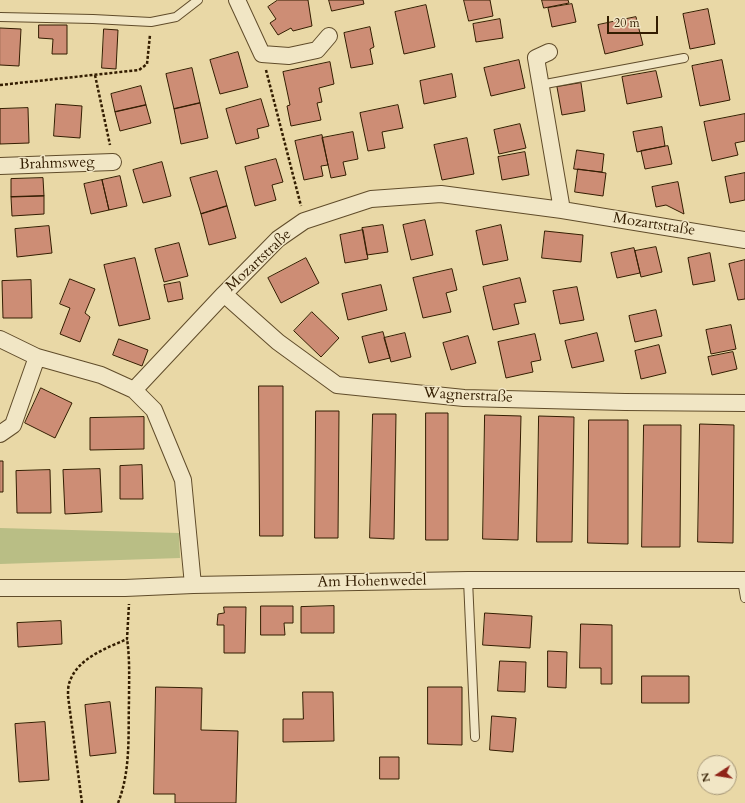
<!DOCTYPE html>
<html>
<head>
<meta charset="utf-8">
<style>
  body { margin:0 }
  #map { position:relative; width:745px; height:803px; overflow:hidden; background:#e9d8a6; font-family:Cardo,serif }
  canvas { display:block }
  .north { position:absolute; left:697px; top:755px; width:40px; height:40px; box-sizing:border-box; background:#f1e6c5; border:1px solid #a59677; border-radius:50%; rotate:258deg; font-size:11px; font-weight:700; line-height:16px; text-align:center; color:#331d01 }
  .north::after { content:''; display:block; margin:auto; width:14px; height:18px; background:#8f2418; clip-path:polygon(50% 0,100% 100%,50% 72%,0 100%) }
  .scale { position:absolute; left:607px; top:16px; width:51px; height:18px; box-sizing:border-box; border:2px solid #331d01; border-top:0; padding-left:5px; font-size:12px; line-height:14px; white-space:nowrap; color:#331d01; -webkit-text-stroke:3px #f1e6c5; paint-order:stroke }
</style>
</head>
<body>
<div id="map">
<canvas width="745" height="803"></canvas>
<div class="north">N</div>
<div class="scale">20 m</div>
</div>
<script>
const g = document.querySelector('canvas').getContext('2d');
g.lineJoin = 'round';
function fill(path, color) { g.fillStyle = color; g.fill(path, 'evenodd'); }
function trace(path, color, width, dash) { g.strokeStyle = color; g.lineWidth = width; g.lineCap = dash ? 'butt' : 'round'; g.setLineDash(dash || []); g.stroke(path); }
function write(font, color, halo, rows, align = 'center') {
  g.font = font + ' Cardo,serif'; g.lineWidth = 3; g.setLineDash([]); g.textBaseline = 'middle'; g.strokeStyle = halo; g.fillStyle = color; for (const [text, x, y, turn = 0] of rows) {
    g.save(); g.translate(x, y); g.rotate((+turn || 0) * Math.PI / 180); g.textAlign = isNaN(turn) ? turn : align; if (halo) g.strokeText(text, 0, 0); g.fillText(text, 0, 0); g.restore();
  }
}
fill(new Path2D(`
  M0 528 179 533 180 558 0 564Z`), '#b9be85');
const building = new Path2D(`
  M278 0H308L312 26 293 31 291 28 278 35 270 23 276 19 268 7Z
  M329 0H363L364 4 332 11Z
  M464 0H490L493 16 469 21Z
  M542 0H568L569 3 544 8Z
  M572 4 576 22 552 27 548 8Z
  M426 5 435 47 404 54 395 12Z
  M708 9 715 44 690 49 683 14Z
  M636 17 643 45 605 54 598 25Z
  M500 19 503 38 476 42 473 24Z
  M39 25H67V54H52L53 39 39 38Z
  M370 27 374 47 370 49 373 64 351 68 344 33Z
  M0 28 21 29 19 66 0 65Z
  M104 29 118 30 116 69 102 68Z
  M238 52 248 87 220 94 210 60Z
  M519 60 525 88 491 96 484 68Z
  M722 60 730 100 700 106 692 66Z
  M330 62 334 84 319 88 322 102 317 103 321 120 291 126 287 106 290 105 283 72Z
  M192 68 200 103 174 109 166 74Z
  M656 71 662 97 627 104 622 77Z
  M452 74 456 97 424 104 420 81Z
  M581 83 585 111 562 115 557 87Z
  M141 86 146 105 115 112 111 94Z
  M261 99 269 126 257 129 259 138 236 144 226 109Z
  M200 103 208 138 181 144 174 109Z
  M56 104 82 106 80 138 54 136Z
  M146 105 151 123 120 131 115 112Z
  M398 105 403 128 382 132 385 148 368 151 360 113Z
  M28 108 29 143 0 144V109Z
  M745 114V141L735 143 738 155 712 161 704 122Z
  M520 124 526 148 499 154 494 130Z
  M662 127 665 146 637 152 633 132Z
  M353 132 358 159 343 162 346 175 331 178 322 138Z
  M322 135 328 165 321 166 323 176 304 180 295 141Z
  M467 138 474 174 442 180 434 145Z
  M668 146 672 164 645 169 641 151Z
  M577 150 604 154 602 172 574 169Z
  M525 152 529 175 502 180 498 157Z
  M276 159 283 182 272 185 276 200 255 206 245 167Z
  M162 162 171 196 143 203 133 170Z
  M578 169 606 173 603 196 575 192Z
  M217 171 227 206 201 214 190 178Z
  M745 173V200L730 203 725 177Z
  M120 176 127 206 109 210 102 180Z
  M43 178 44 196 11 197V179Z
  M102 180 109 210 91 214 84 184Z
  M678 182 684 214 666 205 656 207 652 187Z
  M44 196V214L12 216 11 197Z
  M227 206 236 238 209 245 201 214Z
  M425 220 433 255 411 260 403 225Z
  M383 225 388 252 367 255 362 228Z
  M501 225 508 260 483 265 476 231Z
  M49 226 52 253 17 257 15 229Z
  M363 230 368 259 345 263 340 235Z
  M545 231 583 235 581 262 542 258Z
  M179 243 188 276 164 282 155 249Z
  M656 247 662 272 641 277 635 251Z
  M634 248 640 273 617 278 611 253Z
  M710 253 715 281 693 285 688 258Z
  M135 258 150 319 119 326 104 265Z
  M306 258 319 283 281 303 268 278Z
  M745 260V299L738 300 729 264Z
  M452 269 457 290 446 293 451 312 423 318 413 278Z
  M520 278 526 302 514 304 519 324 493 330 483 287Z
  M70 279 95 289 85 313 90 317 80 342 60 334 70 308 60 304Z
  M31 280 32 318H3L2 281Z
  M180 282 183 299 168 302 164 285Z
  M381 285 387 310 348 320 342 294Z
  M577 287 584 320 560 324 553 291Z
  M656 310 662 336 635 342 629 316Z
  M312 312 339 338 321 357 294 331Z
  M731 325 736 349 711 354 706 330Z
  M383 332 390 358 369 363 362 337Z
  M405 333 411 357 391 362 384 338Z
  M597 333 604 361 572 368 565 341Z
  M535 334 541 360 531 362 533 372 506 378 498 342Z
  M468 336 476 363 451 370 443 343Z
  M119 339 148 350 142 366 113 355Z
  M659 345 666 373 641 379 635 351Z
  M733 352 737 369 712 375 708 357Z
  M259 386H283V536H260Z
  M41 388 72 403 55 438 25 423Z
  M316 411H339L338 538H315Z
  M426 413H448V540H426Z
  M373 414H396L394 539 370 538Z
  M485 415 521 416 518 540 483 539Z
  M539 416 574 417 572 542H537Z
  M144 417V449L90 450V418Z
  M589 420H628V544L588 543Z
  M700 424 734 425 733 543 698 542Z
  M644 425H681L680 547H642Z
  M0 461H3V492H0Z
  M142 465 143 499H120V466Z
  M100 469 102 512 65 514 63 470Z
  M50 470 51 513H17L16 471Z
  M261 606H293V623H284L285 635H261Z
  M334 606V633H301V607Z
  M224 607H246L245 653H224V625H217L218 614 224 613Z
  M485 613 532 616 530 648 483 645Z
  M61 621 62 644 18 647 17 623Z
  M581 624 612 625V684H601V668H580Z
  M548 651 567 652 566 688 548 687Z
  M500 661 526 662 525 692 498 691Z
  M642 676H689V703H642Z
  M156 687 202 688 201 730 238 731 236 803H175V794H154Z
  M428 687H462V745L428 744Z
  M303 692H333L334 741 283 742V719H303Z
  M110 702 116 753 90 756 85 705Z
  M492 716 516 718 513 752 490 750Z
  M45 722 49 780 19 782 15 724Z
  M380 757H399V779H380Z`);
fill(building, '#cd8d75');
trace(building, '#331d01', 1);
const lane = new Path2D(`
  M0 17 93 19 151 22 176 17 198 0
  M540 85 684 58
  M468 580 475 737
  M742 580 745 598`);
const street = new Path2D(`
  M237 0 262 54 289 56 317 50 329 36
  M549 52 536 58 562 210
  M0 166 113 162
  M224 294 278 342 337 385 464 398 625 402 745 403
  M0 339 37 357 101 375 134 390 154 410 183 480 193 585
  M134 390 224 294 278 239 304 221 371 199 441 194 562 210 745 240
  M0 434 13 425 37 357
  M0 588H125L193 585 468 580H745`);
trace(lane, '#604c2a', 10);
trace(street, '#604c2a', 18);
trace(new Path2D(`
  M266 70 301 206
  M95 75 110 145
  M0 85 139 70 147 64 150 35
  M82 803 68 696C68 691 68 685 70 681 78 658 107 648 127 639L129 604
  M118 803C131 770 128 735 129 700 129 679 130 659 127 639`), '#331d01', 2.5, [3, 2]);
trace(lane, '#f1e6c5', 8);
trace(street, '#f1e6c5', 16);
write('15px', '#331d01', '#f1e6c5', [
  ["Brahmsweg",57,164,-2],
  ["Mozartstraße",654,225,9],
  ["Mozartstraße",259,261,-43],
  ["Wagnerstraße",468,396,3],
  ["Am Hohenwedel",372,582,-1]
]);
</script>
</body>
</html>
